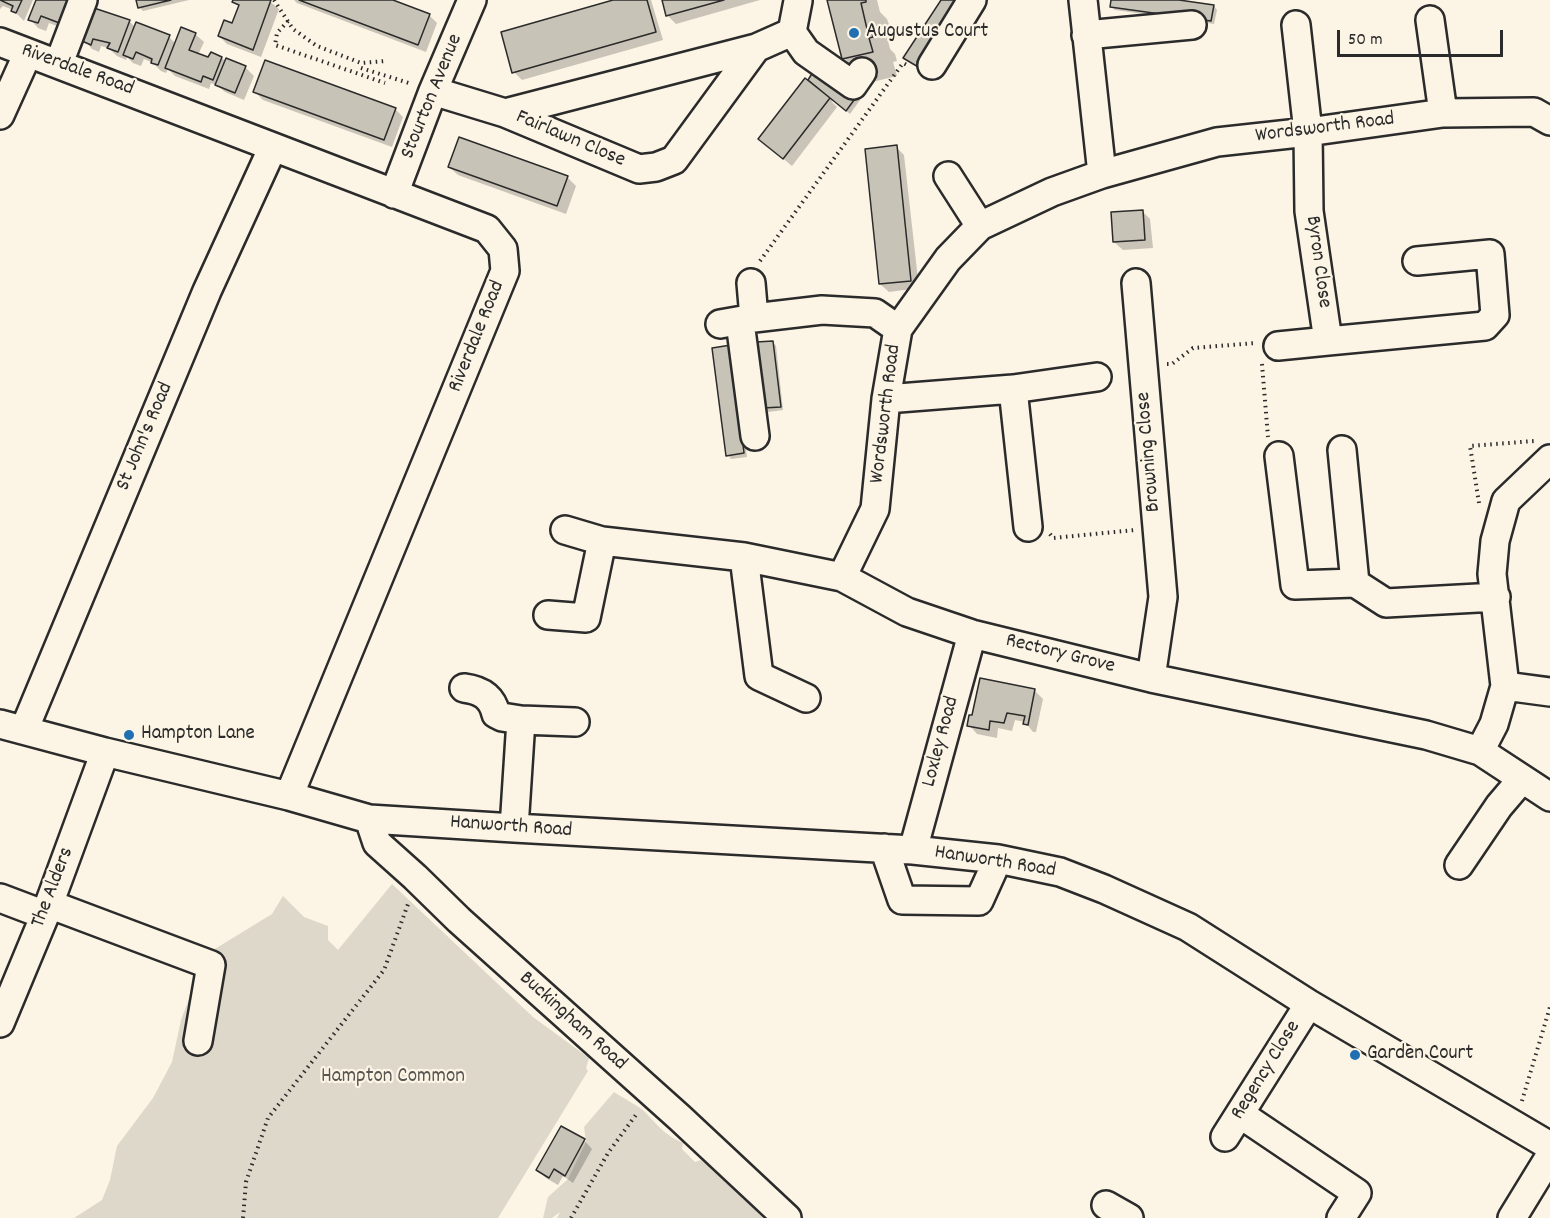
<!DOCTYPE html>
<html>
<head>
<meta charset="utf-8">
<style>
  body { margin:0 }
  #map { position:relative; width:1550px; height:1218px; overflow:hidden; background:#fcf5e5; font-family:Dekko,sans-serif }
  canvas { display:block }
  .scale { position:absolute; left:1337px; top:30px; width:166px; height:27px; box-sizing:border-box; border:3px solid #2b2b2b; border-top:0; padding-left:8px; font-size:18px; line-height:21px; white-space:nowrap; color:#2b2b2b; -webkit-text-stroke:4px #fcf5e5; paint-order:stroke }
</style>
</head>
<body>
<div id="map">
<canvas width="1550" height="1218"></canvas>
<div class="scale">50 m</div>
</div>
<script>
const g = document.querySelector('canvas').getContext('2d');
g.lineJoin = 'round';
function fill(path, color) { g.fillStyle = color; g.fill(path, 'evenodd'); }
function trace(path, color, width, dash) { g.strokeStyle = color; g.lineWidth = width; g.lineCap = dash ? 'butt' : 'round'; g.setLineDash(dash || []); g.stroke(path); }
function write(font, color, halo, rows, align = 'center') {
  g.font = font + ' Dekko,sans-serif'; g.lineWidth = 4.5; g.setLineDash([]); g.textBaseline = 'middle'; g.strokeStyle = halo; g.fillStyle = color; for (const [text, x, y, turn = 0] of rows) {
    g.save(); g.translate(x, y); g.rotate((+turn || 0) * Math.PI / 180); g.textAlign = isNaN(turn) ? turn : align; if (halo) g.strokeText(text, 0, 0); g.fillText(text, 0, 0); g.restore();
  }
}
fill(new Path2D(`
  M392 884 533 1017 589 1058 586 1068 588 1071 498 1218H74L102 1200 110 1180 117 1146 153 1098 172 1062 181 1020 205 955 272 914 283 896 304 917 328 926V940L338 950Z
  M614 1092C624 1099 638 1105 646 1113 660 1128 664 1134 683 1143L682 1149 695 1162 701 1160 776 1218H557L560 1212 552 1218H543L548 1197 568 1179 586 1142 584 1127Z`), '#ded8ca');
fill(new Path2D(`
  M0 0H33L24 21 13 10 3 6 0 9Z
  M38 0 70 31 49 23 46 31 38 28 30 19Z
  M138 0H189L143 11 139 7Z
  M235 0H268L279 9 261 57 227 44 219 36 232 25 239 7Z
  M294 0H389L429 15 437 23 426 52 297 3Z
  M618 0H651L663 40 522 80 514 72Z
  M663 0H760L676 24 668 16Z
  M829 0H877L880 12 887 19 890 27 885 28 890 49 895 54 897 61 893 62 897 76 868 83 844 58Z
  M1113 0H1168L1214 6 1217 10 1214 24 1115 10 1111 6Z
  M129 21 135 27 169 37 176 44 195 34 204 42 198 55 209 59 222 58 226 62 227 60 246 68 254 76 244 100 225 92 218 86 211 83 209 89 175 76 168 69 166 73 161 71 153 63 144 59 141 66 133 63 127 57 126 60 117 56 108 48 101 46 99 52 92 49 84 40Z
  M817 69 860 100 850 114 833 100 832 102 837 107 792 166 760 139Z
  M255 92 395 109 403 117 392 147 263 100Z
  M896 147 904 155 919 288 889 292 880 284Z
  M449 167 567 177 576 186 566 214 458 175Z
  M1142 211 1150 219 1153 248 1123 250 1114 242Z
  M773 342 776 346 783 410 768 412 764 408Z
  M734 351 747 457 731 459 728 455Z
  M1035 691 1043 699 1036 732H1033L1025 722 1015 720 1012 731 998 728 997 738 977 734 969 725 974 717Z
  M584 1140 592 1149 573 1183 563 1176 558 1185 546 1178 538 1170Z`), '#0003');
const building = new Path2D(`
  M0 0H22L16 13 11 11 13 6Z
  M36 0H72L62 24 41 16 38 23 28 20Z
  M136 0H171L138 8Z
  M233 0H271L253 50 218 36 224 20 232 23 239 5 232 2Z
  M299 0H393L430 14 418 45Z
  M613 0H647L656 32 512 73 501 32Z
  M662 0H724L666 16Z
  M827 0H866V2L861 3 867 29 871 28 873 37 869 38 873 52 842 59Z
  M941 0H963L920 68 903 58Z
  M1111 0H1179L1214 5 1211 21 1110 7Z
  M94 8 130 20 118 52 107 48 110 43 93 39 91 45 82 41Z
  M136 22 170 35 158 65 151 63 152 59 136 52 133 59 123 55Z
  M181 27 196 33 189 50 208 57 211 52 222 57 213 80 203 76 201 82 165 68Z
  M226 58 246 66 235 93 215 85Z
  M265 60 396 108 384 140 253 92Z
  M816 67 857 96 846 111 808 80Z
  M805 78 830 98 783 159 758 139Z
  M459 137 568 176 557 206 448 167Z
  M897 145 911 281 879 284 865 149Z
  M1143 210 1145 240 1113 242 1111 212Z
  M773 341 781 407 763 408 756 342Z
  M731 345 744 453 726 456 712 348Z
  M980 678 1035 689 1028 725 1023 724 1025 716 1007 713 1004 723 990 721 989 730 967 726 969 715H972Z
  M561 1126 585 1139 565 1176 554 1169 549 1178 536 1170Z`);
fill(building, '#c8c3b7');
trace(building, '#2b2b2b', 1.5);
const minor = new Path2D(`
  M1083 0 1102 174
  M1430 20 1443 113
  M792 32 806 52 853 85 862 72
  M1086 35 1192 25
  M0 42 487 229 503 249 505 271 289 796
  M59 63 83 0
  M932 65 972 0
  M433 91 505 113 756 48
  M505 113 639 169 656 167 674 160 756 48 792 32 798 1
  M0 115 28 53
  M948 176 980 226
  M394 194 433 91 472 0
  M751 283 754 318
  M1136 283 1163 597 1151 678
  M740 322 755 436
  M720 324 754 318 822 310 875 313 898 329
  M1328 341 1485 326 1495 315 1490 254 1417 261
  M1278 346 1328 341 1309 211 1308 132 1296 25
  M1013 389 1028 527
  M886 399 1013 389 1097 377
  M1342 450 1355 583
  M1279 456 1295 585 1355 583 1386 603 1496 597
  M565 530 602 541 744 557 842 577 907 612 972 634 1151 678 1426 735 1480 751 1550 797
  M744 557 759 676 806 698
  M842 577 875 509 886 399 898 329 948 259 980 226 1052 192 1102 174 1217 142 1308 132 1443 113 1534 112 1550 121
  M548 615 586 618 602 541
  M1505 686 1550 692
  M464 688C480 690 492 696 496 714L502 717 521 720
  M0 724 105 752 289 796 369 819 514 828 913 850 998 859 1060 872 1104 889 1188 927 1309 1004 1550 1146
  M24 730 207 291 273 147
  M1480 751 1494 724 1505 686 1492 574 1495 541 1506 501 1550 459
  M369 819 377 843 415 877 459 920 680 1118 787 1218
  M514 828 521 720 575 722
  M884 848 902 900 979 901 998 859
  M913 850 972 634
  M1459 865 1499 806 1522 779
  M0 898 45 915
  M49 904 211 965 198 1041
  M0 1023 45 915 105 752
  M1240 1114 1357 1193 1341 1218
  M1225 1137 1309 1004
  M1106 1205 1129 1218
  M1512 1218 1550 1156`);
trace(minor, '#2b2b2b', 32);
trace(new Path2D(`
  M274 0 293 29 317 46 361 63 385 61
  M288 21 277 33 275 45 385 83
  M361 68 412 84
  M760 261 903 63 909 66
  M1167 364H1172L1193 348 1256 343
  M1262 364 1268 437
  M1479 503 1470 446 1534 441
  M1050 534 1053 538 1135 530
  M1522 1101 1550 1007
  M243 1218 246 1182 268 1118 384 970 408 904
  M571 1218 608 1153 638 1112`), '#2b2b2b', 4, [1.5, 4.5]);
trace(minor, '#fcf5e5', 27);
for (const [x, y, r, color] of [
  [854,33,6,"#1f6fb2"],
  [129,735,6,"#1f6fb2"],
  [1355,1055,6,"#1f6fb2"]
]) { const dot = new Path2D(); dot.arc(x, y, r, 0, 2 * Math.PI); g.fillStyle = color; g.fill(dot); trace(dot, '#fcf5e5', 2); }
write('21px', '#2b2b2b', '#fcf5e5', [
  ["Augustus Court",866,33],
  ["Hampton Lane",141,735],
  ["Garden Court",1367,1055]
], 'left');
write('21px', '#2b2b2b', '#fcf5e5', [
  ["Riverdale Road",77,71,20],
  ["Stourton Avenue",433,97,-68],
  ["Wordsworth Road",1325,129,-7],
  ["Fairlawn Close",570,140,23],
  ["Byron Close",1317,262,82],
  ["Riverdale Road",478,337,-68],
  ["Wordsworth Road",887,414,-83],
  ["St John's Road",146,437,-67],
  ["Browning Close",1150,452,-95],
  ["Rectory Grove",1060,655,14],
  ["Loxley Road",942,742,-75],
  ["Hanworth Road",511,828,4],
  ["Hanworth Road",995,863,9],
  ["The Alders",54,888,-69],
  ["Buckingham Road",572,1022,42],
  ["Regency Close",1267,1071,-58]
]);
write('21px', '#585653', '#fcf5e5', [
  ["Hampton Common",393,1078]
]);
</script>
</body>
</html>
